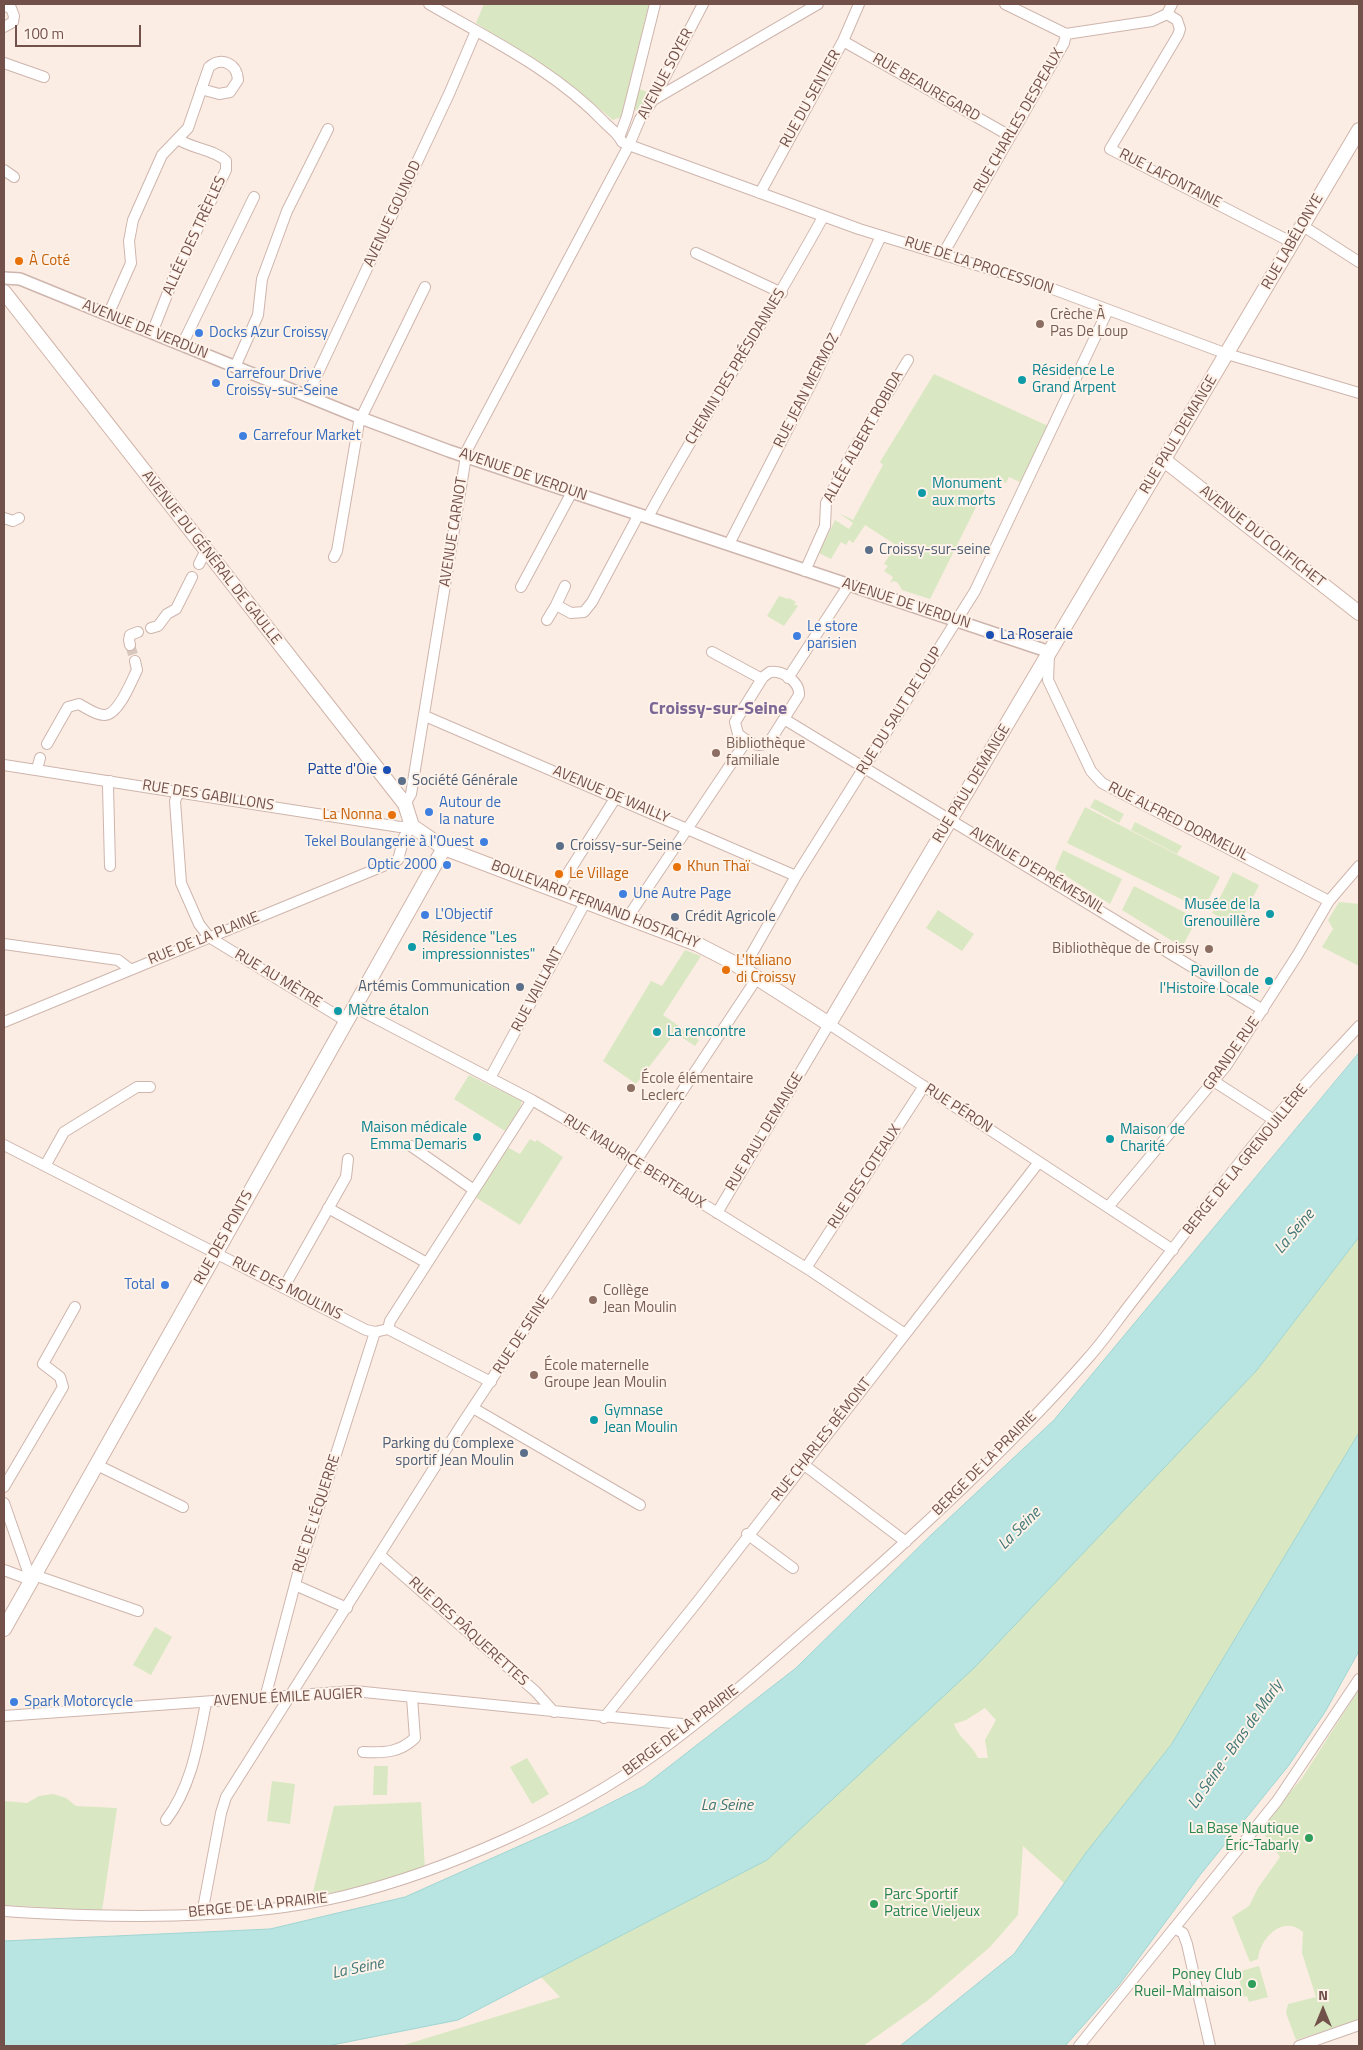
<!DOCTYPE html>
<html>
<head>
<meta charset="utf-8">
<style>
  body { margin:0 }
  #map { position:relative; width:1363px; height:2050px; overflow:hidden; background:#fbede3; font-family:"Titillium Web",sans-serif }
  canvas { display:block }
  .frame { position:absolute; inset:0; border:5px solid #72514a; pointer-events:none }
  .north { position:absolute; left:1298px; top:1985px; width:50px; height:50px; -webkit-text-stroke:4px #fef2e9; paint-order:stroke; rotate:0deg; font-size:14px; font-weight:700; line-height:20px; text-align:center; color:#72514a }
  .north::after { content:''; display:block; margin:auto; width:18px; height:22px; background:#72514a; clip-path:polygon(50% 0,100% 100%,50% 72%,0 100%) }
  .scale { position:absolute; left:15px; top:25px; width:126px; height:22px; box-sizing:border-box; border:2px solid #72514a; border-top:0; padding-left:6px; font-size:15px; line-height:18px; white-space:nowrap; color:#72514a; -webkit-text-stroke:4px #fef2e9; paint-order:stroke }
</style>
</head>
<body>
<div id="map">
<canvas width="1363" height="2050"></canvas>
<div class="frame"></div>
<div class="north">N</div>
<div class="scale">100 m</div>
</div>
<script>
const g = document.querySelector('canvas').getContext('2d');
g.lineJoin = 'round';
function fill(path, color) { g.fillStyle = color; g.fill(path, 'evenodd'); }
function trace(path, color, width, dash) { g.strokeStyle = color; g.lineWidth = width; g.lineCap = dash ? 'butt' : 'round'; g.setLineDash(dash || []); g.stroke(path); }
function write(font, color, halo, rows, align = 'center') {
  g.font = font + ' "Titillium Web",sans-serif'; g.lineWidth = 4; g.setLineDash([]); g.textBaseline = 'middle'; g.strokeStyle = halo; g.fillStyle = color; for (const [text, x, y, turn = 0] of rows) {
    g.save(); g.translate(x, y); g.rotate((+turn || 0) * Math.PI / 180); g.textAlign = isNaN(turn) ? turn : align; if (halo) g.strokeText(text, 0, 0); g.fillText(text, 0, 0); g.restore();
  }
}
fill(new Path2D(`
  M484 4H649L621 117 613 120 562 78 476 23Z
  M637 88 650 93 638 111 632 109Z
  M934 374 1048 426 1022 483 1009 477 1006 483 991 477 930 599 902 590 898 583 894 581 890 583 893 577 884 571 888 566 884 564 896 545 865 525 853 543 849 540 846 545 841 542 831 559 819 553 835 520 849 529 853 523 839 513 853 520 883 465 880 462Z
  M779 596 788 599 789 598 796 602 794 604 798 606 784 626 767 616Z
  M1095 799 1124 814 1119 823 1090 807Z
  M1085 807 1220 877 1203 910 1067 843Z
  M1135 822 1182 846 1177 854 1131 830Z
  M1063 850 1122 879 1110 904 1055 869Z
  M1233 872 1259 885 1238 927 1212 913Z
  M1134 886 1197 919 1182 947 1122 910Z
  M1339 902 1359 904V966L1322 947 1333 929 1328 920Z
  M938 910 974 934 962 951 926 928Z
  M685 950 701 956 663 1015 699 1040 695 1046 675 1033 636 1084 603 1061 651 981 662 986Z
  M469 1075 522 1101 519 1110 505 1131 454 1099Z
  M530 1139 535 1142 537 1140 563 1157 520 1225 475 1197 507 1147 520 1154Z
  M1359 1237V1433L1171 1745 1064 1883 1023 1846 1018 1915 990 1947 927 2001 863 2046H401L560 1997 541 1977 767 1860 1257 1370ZM985 1708 996 1720 985 1740 988 1758H978C972 1744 959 1739 954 1724L966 1720Z
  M155 1627 172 1637 151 1675 133 1665Z
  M1359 1689V2020L1296 2040 1286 2013 1288 2004 1316 1997 1302 1953 1303 1932C1283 1914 1260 1938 1258 1959L1250 1962 1232 1917 1249 1906 1258 1888 1280 1857 1260 1828 1302 1778Z
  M527 1758 549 1794 532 1804 510 1767Z
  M374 1766H388L387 1795H373Z
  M272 1781 295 1784 290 1824 267 1821Z
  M53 1794 66 1798 76 1806 117 1808 102 1911 4 1905V1801L27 1803 39 1796Z
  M421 1802 425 1869 352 1889 312 1896 334 1806Z
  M1259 1966 1268 1997 1249 2002 1247 1996 1244 1997 1237 1972Z`), '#d9e8c2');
const water = new Path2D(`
  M1359 1053V1237L1257 1370 975 1667 767 1860 458 2020 327 2046H4V1941L270 1929 405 1897 573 1822 644 1786 796 1668 930 1536 1054 1420Z
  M1359 1433V1651L1325 1712 1289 1765 1200 1875 1119 1985 1065 2046H900L1014 1954 1085 1854 1171 1745Z`);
fill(water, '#b8e4e1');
trace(water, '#9fd5d3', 1);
trace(new Path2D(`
  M130 645 135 661`), '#d9c6bd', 10, [10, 5]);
const minor = new Path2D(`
  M429 4C489 39 556 71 604 122 611 129 618 133 622 142L629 145 859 229 1042 285 1227 354 1359 393
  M1005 4 1066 34
  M4 6 11 8 14 16 13 22 4 27
  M1167 14 1177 20 1180 29 1178 35 1110 149 1293 243
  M843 41 1010 136
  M4 63 44 77
  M653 100 818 4
  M620 135 627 116 655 4
  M4 170 14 177
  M760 193 843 41 859 4
  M1303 226 1359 262
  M696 253 782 293
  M943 254 1064 43 1066 34 1152 21 1167 14 1172 4
  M108 315 131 263 129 241 133 220 162 155 188 128 209 67C222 56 237 64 238 80L230 92 219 94 201 89
  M152 333 174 277 226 170V161C214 149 192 149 178 139
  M182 345 254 197
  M235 367 258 315 262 279 287 211 328 129
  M307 396 449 94 476 31
  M648 517C703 415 768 318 823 217
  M4 518 13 521 19 518
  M729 544 815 376 881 236
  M334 557 337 551 359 422 425 287
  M199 564 206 550
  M805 571 825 526 826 503 854 449 908 360
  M521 587 572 492
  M556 605 565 586
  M547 620 556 605 571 613 584 612 592 602 639 514
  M151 628 158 626 167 614 176 609 192 577
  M130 645 129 640 130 635 138 632
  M712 652 762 679
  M1049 656 1048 680 1091 771 1102 783 1329 901
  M770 672C783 670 800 682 799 695L770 741C758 750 748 742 738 734L735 722 763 677Z
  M788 678 848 586
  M425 716 796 876
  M784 719 1263 1010
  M47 744 68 707 79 704C86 708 96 715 104 715 118 716 131 682 137 670L135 661
  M4 765 400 827 412 826
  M37 769 40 758
  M179 791 175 801 181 883 199 924 209 937 346 1021
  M405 804 411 794 467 450 629 145 640 119 653 100 703 4
  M110 866 108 786 110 781
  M563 881 616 797
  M628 917 747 740
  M4 944 118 960 130 969
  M743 969 796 876 975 591 1108 310
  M354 1007 532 1100 584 1130 811 1271 905 1334
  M4 1022 398 860 404 837 412 826
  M490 1078 586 901
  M1215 1082 1274 1120
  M4 1145 366 1330 375 1332 388 1329 491 1382
  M411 1146 474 1190
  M45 1166 64 1132 137 1087H150
  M1108 1207 1226 1066 1298 954 1329 901 1359 866
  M328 1208 427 1263
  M717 1213 829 1024 1173 1250
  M806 1268 924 1086
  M284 1287 346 1177 348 1159
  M388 1329 390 1321 532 1100
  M473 1408 640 1505
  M803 1464 906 1542
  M97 1465 183 1507
  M4 1487 63 1387 60 1377 43 1364 75 1307
  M4 1503 31 1580
  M747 1534 793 1568
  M380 1555 535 1691 554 1712
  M4 1570 31 1580
  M34 1575 138 1611
  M295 1585 347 1608
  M265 1698 298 1573 375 1332
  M4 1716 354 1691 692 1725
  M604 1718 698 1601 1039 1162
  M363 1752C384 1753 399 1753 415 1738L412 1698
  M166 1820C192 1786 198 1743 206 1703
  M4 1911C111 1918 240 1921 344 1896 446 1871 570 1816 654 1755 719 1708 778 1654 838 1602 926 1525 1012 1445 1089 1357 1104 1340 1117 1321 1131 1303 1178 1243 1224 1180 1273 1121 1300 1088 1331 1057 1359 1026
  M202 1914 221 1813 226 1797 462 1424 757 978
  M1174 1928 1183 1933 1187 1944 1210 2046
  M1079 2046 1277 1801 1359 1679
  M1299 2046 1359 2025`);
const tertiary = new Path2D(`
  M4 278 20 279 361 418 449 451 1050 652`);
const secondary = new Path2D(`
  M4 292 405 804 412 826 444 848 697 944 732 962 829 1024 1359 130
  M1164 460 1359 613
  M4 1629 444 848`);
trace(minor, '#ceb5ad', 12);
trace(tertiary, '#ceb5ad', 14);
trace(secondary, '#d1b4aa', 16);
trace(minor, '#fff', 10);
trace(tertiary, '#fff', 11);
trace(secondary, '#fff', 14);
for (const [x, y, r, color] of [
  [19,261,5,"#e8710a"],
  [1040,324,5,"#8d6e63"],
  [199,333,5,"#3f7fe0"],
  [1022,380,5,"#0f9aa8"],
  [216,383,5,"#3f7fe0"],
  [243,436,5,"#3f7fe0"],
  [922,493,5,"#0f9aa8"],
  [869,550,5,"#5c6f8a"],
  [990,635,5,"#1a4fb4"],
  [797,636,5,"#3f7fe0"],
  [716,753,5,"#8d6e63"],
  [387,770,5,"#1a4fb4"],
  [402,781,5,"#5c6f8a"],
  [429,812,5,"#3f7fe0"],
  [392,815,5,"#e8710a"],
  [484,842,5,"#3f7fe0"],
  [560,846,5,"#5c6f8a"],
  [447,865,5,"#3f7fe0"],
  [677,867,5,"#e8710a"],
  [559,874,5,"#e8710a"],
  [623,894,5,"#3f7fe0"],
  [1270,914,5,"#0f9aa8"],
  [425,915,5,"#3f7fe0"],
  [675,917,5,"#5c6f8a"],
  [412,947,5,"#0f9aa8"],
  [1209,949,5,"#8d6e63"],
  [726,970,5,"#e8710a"],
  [1269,981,5,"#0f9aa8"],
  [520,987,5,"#5c6f8a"],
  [338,1011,5,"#0f9aa8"],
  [657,1032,5,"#0f9aa8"],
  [631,1088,5,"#8d6e63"],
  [477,1137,5,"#0f9aa8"],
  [1110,1139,5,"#0f9aa8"],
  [165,1285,5,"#3f7fe0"],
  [593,1300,5,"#8d6e63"],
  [534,1375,5,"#8d6e63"],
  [594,1420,5,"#0f9aa8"],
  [524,1453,5,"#5c6f8a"],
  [14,1702,5,"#3f7fe0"],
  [1309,1838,5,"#2e9e5b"],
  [874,1904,5,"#2e9e5b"],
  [1252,1984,5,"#2e9e5b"]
]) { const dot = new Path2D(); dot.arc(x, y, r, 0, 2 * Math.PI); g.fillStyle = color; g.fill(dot); trace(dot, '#fef2e9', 2); }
write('15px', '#72514a', '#fef2e9', [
  ["AVENUE SOYER",666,74,-62],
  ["RUE BEAUREGARD",926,88,30],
  ["RUE DU SENTIER",811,99,-61],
  ["RUE CHARLES DESPEAUX",1019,121,-60],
  ["RUE LAFONTAINE",1170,179,27],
  ["AVENUE GOUNOD",393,214,-65],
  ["ALLÉE DES TRÈFLES",195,236,-65],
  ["RUE LABÉLONYE",1293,242,-60],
  ["RUE DE LA PROCESSION",979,266,18],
  ["AVENUE DE VERDUN",145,330,22],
  ["CHEMIN DES PRÉSIDANNES",736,367,-59],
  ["RUE JEAN MERMOZ",807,391,-63],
  ["RUE PAUL DEMANGE",1179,435,-59],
  ["ALLÉE ALBERT ROBIDA",864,437,-61],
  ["AVENUE DE VERDUN",523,475,19],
  ["AVENUE CARNOT",454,532,-81],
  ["AVENUE DU COLIFICHET",1262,537,38],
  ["AVENUE DU GÉNÉRAL DE GAULLE",211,558,52],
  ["AVENUE DE VERDUN",906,604,18],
  ["RUE DU SAUT DE LOUP",900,711,-58],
  ["RUE PAUL DEMANGE",972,784,-59],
  ["AVENUE DE WAILLY",611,795,23],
  ["RUE DES GABILLONS",208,796,9],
  ["RUE ALFRED DORMEUIL",1178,822,27],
  ["AVENUE D'EPRÉMESNIL",1037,871,31],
  ["BOULEVARD FERNAND HOSTACHY",595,905,21],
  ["RUE DE LA PLAINE",204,939,-22],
  ["RUE AU MÈTRE",278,979,31],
  ["RUE VAILLANT",538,990,-62],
  ["GRANDE RUE",1232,1054,-55],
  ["RUE PÉRON",958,1109,33],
  ["RUE PAUL DEMANGE",765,1132,-59],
  ["BERGE DE LA GRENOUILLÈRE",1246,1160,-51],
  ["RUE MAURICE BERTEAUX",634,1162,32],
  ["RUE DES COTEAUX",865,1177,-57],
  ["RUE DES PONTS",224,1238,-61],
  ["RUE DES MOULINS",287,1289,27],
  ["RUE DE SEINE",522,1335,-57],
  ["RUE CHARLES BÉMONT",822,1440,-52],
  ["BERGE DE LA PRAIRIE",985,1464,-45],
  ["RUE DE L'ÉQUERRE",317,1514,-72],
  ["RUE DES PÂQUERETTES",468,1632,42],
  ["AVENUE ÉMILE AUGIER",288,1698,-3],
  ["BERGE DE LA PRAIRIE",681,1731,-37],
  ["BERGE DE LA PRAIRIE",258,1906,-6]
]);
write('15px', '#c56008', '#fef2e9', [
  ["À Coté",29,261],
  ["La Nonna",382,815,"right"],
  ["Khun Thaï",687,867],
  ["Le Village",569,874],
  ["L'Italiano",736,961],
  ["di Croissy",736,978]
], 'left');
write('15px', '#785e54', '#fef2e9', [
  ["Crèche À",1050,315],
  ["Pas De Loup",1050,332],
  ["Bibliothèque",726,744],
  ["familiale",726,761],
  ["Bibliothèque de Croissy",1199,949,"right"],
  ["École élémentaire",641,1079],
  ["Leclerc",641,1096],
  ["Collège",603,1291],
  ["Jean Moulin",603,1308],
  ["École maternelle",544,1366],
  ["Groupe Jean Moulin",544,1383]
], 'left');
write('15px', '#366cbe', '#fef2e9', [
  ["Docks Azur Croissy",209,333],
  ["Carrefour Drive",226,374],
  ["Croissy-sur-Seine",226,391],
  ["Carrefour Market",253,436],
  ["Le store",807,627],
  ["parisien",807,644],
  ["Autour de",439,803],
  ["la nature",439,820],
  ["Tekel Boulangerie à l'Ouest",474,842,"right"],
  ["Optic 2000",437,865,"right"],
  ["Une Autre Page",633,894],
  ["L'Objectif",435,915],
  ["Total",155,1285,"right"],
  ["Spark Motorcycle",24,1702]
], 'left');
write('15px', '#0d838f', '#fef2e9', [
  ["Résidence Le",1032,371],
  ["Grand Arpent",1032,388],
  ["Monument",932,484],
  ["aux morts",932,501],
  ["Musée de la",1260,905,"right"],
  ["Grenouillère",1260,922,"right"],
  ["Résidence \"Les",422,938],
  ["impressionnistes\"",422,955],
  ["Pavillon de",1259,972,"right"],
  ["l'Histoire Locale",1259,989,"right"],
  ["Mètre étalon",348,1011],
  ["La rencontre",667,1032],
  ["Maison médicale",467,1128,"right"],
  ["Emma Demaris",467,1145,"right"],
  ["Maison de",1120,1130],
  ["Charité",1120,1147],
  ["Gymnase",604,1411],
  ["Jean Moulin",604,1428]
], 'left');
write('15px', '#4e5e75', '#fef2e9', [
  ["Croissy-sur-seine",879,550],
  ["Société Générale",412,781],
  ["Croissy-sur-Seine",570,846],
  ["Crédit Agricole",685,917],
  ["Artémis Communication",510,987,"right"],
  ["Parking du Complexe",514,1444,"right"],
  ["sportif Jean Moulin",514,1461,"right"]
], 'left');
write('15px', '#164399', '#fef2e9', [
  ["La Roseraie",1000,635],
  ["Patte d'Oie",377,770,"right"]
], 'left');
write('15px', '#27864d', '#fef2e9', [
  ["La Base Nautique",1299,1829],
  ["Éric-Tabarly",1299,1846],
  ["Parc Sportif",884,1895,"left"],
  ["Patrice Vieljeux",884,1912,"left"],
  ["Poney Club",1242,1975],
  ["Rueil-Malmaison",1242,1992]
], 'right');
write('italic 16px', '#3f7776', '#fef2e9', [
  ["La Seine",1295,1232,-50],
  ["La Seine",1020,1529,-45],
  ["La Seine - Bras de Marly",1236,1745,-55],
  ["La Seine",727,1806],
  ["La Seine",358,1969,-12]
]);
write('bold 18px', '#7c6695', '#fef2e9', [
  ["Croissy-sur-Seine",718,710]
]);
</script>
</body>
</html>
